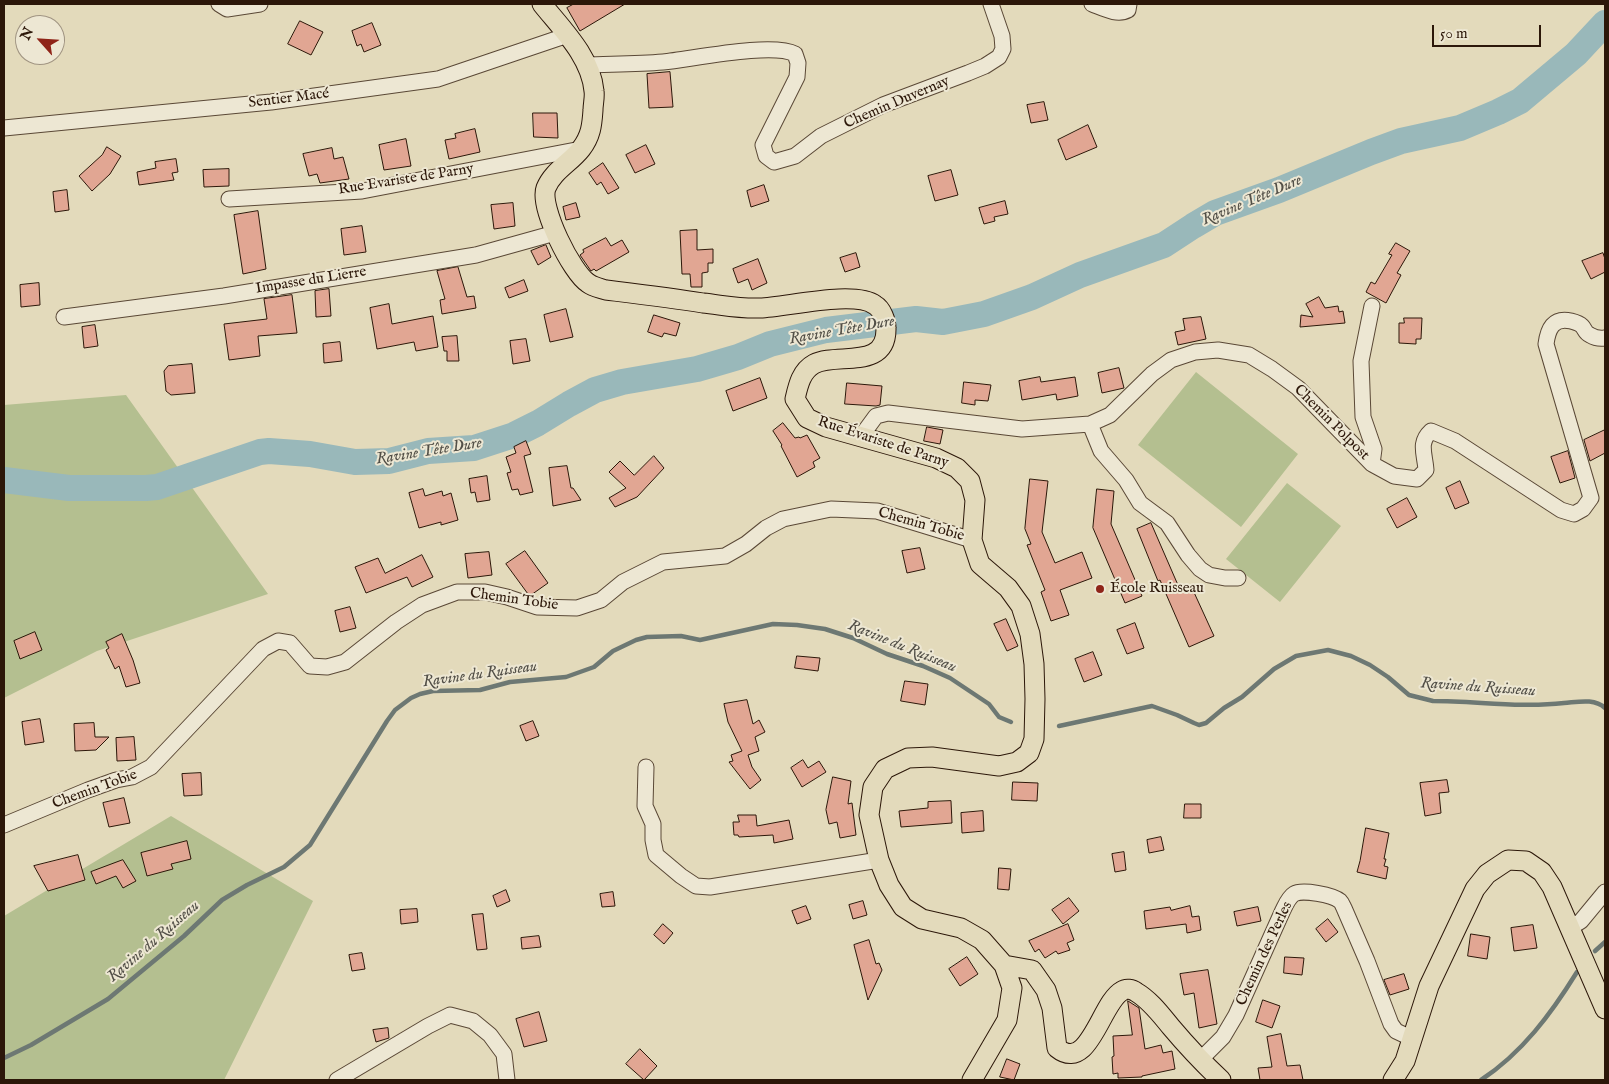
<!DOCTYPE html>
<html>
<head>
<meta charset="utf-8">
<style>
  body { margin:0 }
  #map { position:relative; width:1609px; height:1084px; overflow:hidden; background:#e3dabb; font-family:"IM FELL English",serif }
  canvas { display:block }
  .frame { position:absolute; inset:0; border:5px solid #2c1709; pointer-events:none }
  .north { position:absolute; left:15px; top:15px; width:50px; height:50px; box-sizing:border-box; background:#ede7d3; border:1px solid #a09482; border-radius:50%; rotate:296deg; font-size:14px; font-weight:700; line-height:20px; text-align:center; color:#2c1709 }
  .north::after { content:''; display:block; margin:auto; width:18px; height:22px; background:#8f2418; clip-path:polygon(50% 0,100% 100%,50% 72%,0 100%) }
  .scale { position:absolute; left:1432px; top:25px; width:109px; height:22px; box-sizing:border-box; border:2px solid #2c1709; border-top:0; padding-left:6px; font-size:15px; line-height:18px; white-space:nowrap; color:#2c1709; -webkit-text-stroke:4px #ede7d3; paint-order:stroke }
</style>
</head>
<body>
<div id="map">
<canvas width="1609" height="1084"></canvas>
<div class="frame"></div>
<div class="north">N</div>
<div class="scale">50 m</div>
</div>
<script>
const g = document.querySelector('canvas').getContext('2d');
g.lineJoin = 'round';
function fill(path, color) { g.fillStyle = color; g.fill(path, 'evenodd'); }
function trace(path, color, width, dash) { g.strokeStyle = color; g.lineWidth = width; g.lineCap = dash ? 'butt' : 'round'; g.setLineDash(dash || []); g.stroke(path); }
function write(font, color, halo, rows, align = 'center') {
  g.font = font + ' "IM FELL English",serif'; g.lineWidth = 4; g.setLineDash([]); g.textBaseline = 'middle'; g.strokeStyle = halo; g.fillStyle = color; for (const [text, x, y, turn = 0] of rows) {
    g.save(); g.translate(x, y); g.rotate((+turn || 0) * Math.PI / 180); g.textAlign = isNaN(turn) ? turn : align; if (halo) g.strokeText(text, 0, 0); g.fillText(text, 0, 0); g.restore();
  }
}
fill(new Path2D(`
  M1196 372 1298 454 1241 527 1138 445Z
  M126 395 268 594 97 651 4 698V405Z
  M1287 483 1341 526 1280 602 1226 559Z
  M171 816 313 901 224 1080H4V916Z`), '#b4bf90');
trace(new Path2D(`
  M1059 726 1152 706 1177 715 1194 723 1199 725 1206 723 1224 708 1242 697 1274 669 1296 656 1328 650 1351 656 1370 665 1388 677 1409 695 1433 701C1477 701 1520 708 1564 703 1578 702 1594 698 1605 708
  M1595 951 1605 942
  M4 1058 31 1045 108 999 184 936 222 900 247 885 284 867 310 845 387 721 395 710 411 698 420 694 433 691 480 690 510 682 566 677 594 667 613 651 636 640 647 637 681 636 700 640 773 624 797 625 825 629 853 638 887 654 923 666 950 678 989 704 999 717 1011 722
  M1481 1080C1522 1053 1551 1014 1577 972`), '#6d7873', 4.5);
trace(new Path2D(`
  M4 480 69 488H146L157 487 260 452 269 451 310 454 355 462 389 461 428 451 474 448 514 435 538 423 569 404 595 390 622 382 697 369 738 357 770 344 826 330 916 319 943 322 984 314 1032 297 1080 275 1164 245 1193 226 1215 213 1279 190 1371 152 1401 141 1460 128 1498 112 1520 101 1576 54 1605 23`), '#99b8ba', 26);
const building = new Path2D(`
  M574 4H625L580 31 567 8Z
  M300 21 323 32 311 55 288 44Z
  M372 23 381 45 364 52 361 44 357 46 352 31Z
  M670 72 673 107 649 108 647 74Z
  M1044 102 1048 120 1031 123 1027 105Z
  M533 113H557L558 138 534 137Z
  M1088 125 1097 147 1066 160 1058 140Z
  M475 129 480 152 449 159 445 140 456 138 455 134Z
  M406 139 411 166 384 170 379 145Z
  M646 145 655 164 635 173 626 155Z
  M107 147 121 156 110 174 92 191 79 176 102 155Z
  M332 148 334 159 343 157 349 179 320 183 317 174 309 176 303 154Z
  M176 159 178 172 172 173 174 180 139 185 137 172 156 168 155 162Z
  M603 163 619 188 608 194 601 182 597 185 589 173Z
  M229 169V186L204 187 203 170Z
  M951 170 958 195 935 201 928 176Z
  M764 185 769 201 751 207 747 191Z
  M67 190 69 210 55 212 53 192Z
  M1005 201 1008 214 994 217 995 221 984 224 979 208Z
  M513 203 515 226 494 229 491 205Z
  M576 203 580 217 566 220 563 207Z
  M258 211 266 269 243 274 234 215Z
  M362 226 366 252 344 255 341 229Z
  M697 230V250L713 249V263H708V272L702 273V287H691L690 274H682L680 231Z
  M606 238 611 246 622 240 629 252 596 271 594 269 591 271 580 255 584 252 583 250Z
  M1396 243 1410 251 1397 273 1401 275 1386 303 1366 292 1371 282 1375 284 1392 255 1389 254Z
  M546 245 551 257 538 265 531 251Z
  M856 253 860 267 845 272 840 258Z
  M1603 253 1605 259V272L1591 279 1582 261Z
  M758 259 767 283 752 290 748 279 738 283 733 269Z
  M458 267 467 297 474 296 476 308 442 314 440 300 445 299 437 271Z
  M524 280 528 291 509 298 505 288Z
  M39 283 40 305 21 307 20 285Z
  M329 289 331 316 316 317 315 291Z
  M292 295 297 333 258 336 260 356 229 360 224 324 267 319 264 299Z
  M1319 297 1325 308 1338 306 1339 312 1343 311 1345 323 1300 327 1301 315 1313 317 1306 304Z
  M389 304 392 324 433 316 438 347 416 351 414 342 377 349 370 308Z
  M566 309 573 337 550 342 544 315Z
  M654 315 680 323 676 336 664 333 662 337 648 332Z
  M1201 317 1206 339 1178 345 1175 332 1185 330 1183 319Z
  M1404 318H1422L1421 339H1416V344L1399 343V323H1404Z
  M95 325 98 346 84 348 82 327Z
  M457 336 459 361H447V351H444L442 337Z
  M526 339 530 361 513 364 510 341Z
  M340 342 342 361 324 363 323 344Z
  M192 364 195 393 171 395 166 391 164 371 168 366Z
  M1119 368 1124 388 1102 393 1098 373Z
  M1040 377 1041 382 1075 377 1078 396 1057 400 1056 394 1022 400 1019 381Z
  M760 378 767 398 733 411 726 391Z
  M964 382 991 385 988 401 975 400V405L962 403Z
  M847 383 882 386 880 405 876 406 845 404Z
  M783 423 795 438 799 437 800 438 807 435 820 458 813 462 815 467 797 477 781 446 782 445 773 431Z
  M927 427 943 430 940 444 924 441Z
  M1605 430V453L1590 461 1584 440Z
  M526 441 531 454 524 456 533 492 520 495 518 489 512 490 507 473 511 472 506 457 516 453 514 447Z
  M1568 451 1575 478 1560 483 1551 457Z
  M654 456 664 468 637 497 615 507 609 498 626 488 609 472 620 461 634 475Z
  M567 466 571 488H573L581 500 553 506 549 468Z
  M487 476 490 500 477 502 475 492 471 493 469 479Z
  M1030 479 1048 481 1042 532 1055 563 1082 552 1092 578 1060 590 1069 615 1051 621 1041 592 1045 590 1027 545 1031 544 1025 529Z
  M1460 481 1469 503 1455 509 1446 488Z
  M423 489 425 496 442 491 443 496 451 493 458 520 441 525V522L419 528 409 493Z
  M1097 489 1114 491 1111 524 1142 596 1125 603 1093 528Z
  M1407 498 1417 517 1397 528 1387 509Z
  M1151 523 1181 592 1192 588 1214 636 1189 647 1160 580 1158 581 1137 529Z
  M920 548 925 569 907 573 902 551Z
  M525 551 548 583 531 595 528 594 506 564Z
  M489 552 492 575 468 578 465 554Z
  M422 555 433 577 412 587 407 577 366 593 355 567 378 558 385 573Z
  M350 607 356 628 340 632 335 611Z
  M1006 619 1018 646 1007 651 994 624Z
  M1135 623 1144 648 1127 654 1117 630Z
  M35 632 42 650 20 659 14 641Z
  M122 634 133 660 140 683 126 687 119 666 115 669 106 650 109 648 106 642Z
  M1093 652 1102 675 1084 682 1075 659Z
  M797 656 820 658 818 671 795 668Z
  M905 681 928 684 925 705 901 701Z
  M747 700 753 724 759 720 765 732 755 737 759 751 748 755 752 767 761 780 750 789 729 762 733 761 731 755 742 751 728 722 724 704Z
  M40 719 44 742 25 745 22 722Z
  M533 721 539 736 526 741 520 726Z
  M94 723 95 737H109L96 750 75 751 74 724Z
  M134 737 136 760 117 761 116 738Z
  M803 760 808 768 819 761 826 772 802 787 791 768Z
  M201 773 202 795 184 796 182 774Z
  M833 777 851 781 848 804 852 803 856 835 840 838 837 822 829 824 826 810Z
  M1447 780 1449 792 1439 793 1441 813 1425 816 1420 783Z
  M1013 782 1038 783 1037 801 1012 800Z
  M124 798 130 823 109 827 103 803Z
  M951 801 952 823 901 827 899 811 928 808V802Z
  M1185 804H1201V818H1184Z
  M983 811 984 831 962 833 961 813Z
  M738 815H756L757 826 789 820 793 839 774 843 773 835 739 837 738 835H734L733 822H739Z
  M1366 828 1389 833 1384 859H1386L1384 866 1388 867 1386 879 1357 872 1360 861Z
  M1161 837 1164 850 1149 853 1147 840Z
  M187 841 191 859 171 864 173 869 147 876 141 853Z
  M1124 852 1126 870 1115 872 1112 854Z
  M78 855 85 880 48 891 34 866Z
  M123 860 136 881 123 888 116 876 96 884 91 872Z
  M999 868 1011 869 1009 890 998 889Z
  M506 890 510 901 497 907 493 896Z
  M613 892 615 906 602 907 600 894Z
  M1069 898 1079 911 1063 924 1052 910Z
  M863 901 867 915 853 919 849 905Z
  M806 906 811 919 797 924 792 911Z
  M1190 906 1192 917 1199 916 1201 930 1187 933 1186 924 1146 929 1144 911 1170 907 1171 910Z
  M1258 907 1261 921 1237 926 1234 912Z
  M417 909 418 922 401 924 400 910Z
  M483 914 487 949 477 950 472 915Z
  M1328 919 1338 932 1326 942 1316 929Z
  M663 924 673 933 664 944 654 935Z
  M1068 924 1074 940 1067 943 1070 950 1058 954 1056 951 1045 958 1039 949 1035 952 1029 941Z
  M1533 925 1537 948 1514 951 1511 928Z
  M1471 934 1490 937 1487 959 1468 956Z
  M539 936 541 947 522 949 521 938Z
  M869 940 876 964 879 963 882 970 868 1000 854 945Z
  M362 953 365 969 352 971 349 955Z
  M967 957 978 974 960 986 949 969Z
  M1285 957 1304 958 1302 975 1284 973Z
  M1208 970 1217 1024 1199 1028 1194 993 1184 995 1180 974Z
  M1404 974 1409 989 1390 995 1384 980Z
  M1263 1000 1280 1006 1272 1028 1256 1022Z
  M1128 1001 1139 1008 1145 1049 1161 1045 1163 1053 1172 1051 1175 1069 1142 1076V1077L1118 1078V1073L1113 1074 1112 1057 1114 1056 1113 1036 1132 1035Z
  M539 1012 547 1041 524 1047 516 1019Z
  M388 1028 389 1038 376 1042 373 1030Z
  M1281 1034 1287 1066 1300 1065 1303 1080H1260L1258 1068 1272 1067 1267 1037Z
  M640 1049 657 1066 644 1080 626 1064Z
  M1007 1059 1020 1064 1014 1080 1000 1077Z`);
fill(building, '#e1a693');
trace(building, '#2c1709', 1);
const minor = new Path2D(`
  M219 4 227 9 260 4
  M1092 4C1103 8 1117 16 1128 10L1129 4
  M586 65C612 64 638 64 663 62 693 59 772 42 795 54L798 63 797 77 763 145 766 156 774 162 795 156 821 136 883 105 968 73 985 66 999 57 1003 49 1002 36 991 4
  M4 128 271 102 438 79 568 35
  M229 199 362 191 581 149
  M64 317 224 296 476 255 555 233
  M1090 424 1101 451 1126 480 1140 503 1167 523 1188 555 1200 569 1209 575 1225 578H1238
  M862 438 865 431 876 416 888 413 1022 429 1090 424 1110 415 1152 374 1171 360 1195 352 1218 350 1249 355 1272 369 1298 388 1372 464 1394 476 1417 479 1426 470C1425 454 1418 443 1431 431L1455 441 1561 510 1574 514 1583 509 1591 498 1546 344C1548 329 1553 317 1571 321 1575 322 1579 323 1582 326 1585 329 1585 333 1590 335 1595 338 1599 339 1605 338
  M1372 464 1374 449 1363 417 1361 361 1372 306
  M646 767 645 806 653 824V840L656 855 681 876 696 886 710 887 879 860
  M4 825 88 790 116 780 132 777 151 767 263 649 278 641 290 643 310 666 327 667 345 662 396 622 422 605 457 592H485L507 597 537 607 577 608 601 600 623 582 663 562 725 556 746 544 766 528 783 519 831 509 877 511 972 540
  M1570 928 1581 921 1605 892
  M1200 1060 1223 1037 1236 1015 1283 910C1286 904 1289 897 1294 894 1302 889 1333 895 1340 901 1342 903 1343 906 1344 908L1367 961 1391 1024 1396 1031 1413 1039
  M337 1080 428 1026 450 1015 473 1021 490 1035 504 1054 507 1080`);
const major = new Path2D(`
  M542 4C562 29 591 57 594 91 595 97 593 104 593 110 592 125 591 136 581 149 570 163 553 171 546 188 539 207 572 273 588 283 593 287 600 288 606 290 638 294 671 298 703 303 722 305 741 309 760 308 787 307 854 290 875 305 882 309 886 321 886 328 887 371 837 352 814 364 801 371 798 386 795 399L807 418 826 427 936 458 957 468 970 481 975 500 972 540 980 564 1008 588 1021 606 1030 634 1034 664 1035 699 1034 739 1029 753 1017 762 999 766 932 757 908 758 885 769 873 787 869 815 879 860 889 885 903 907 922 919 961 928 982 940 1004 965 1012 988 1007 1020 972 1080
  M1004 965 1032 970 1046 990 1052 1008 1057 1048C1089 1074 1101 1002 1122 991 1126 988 1132 989 1136 992 1150 1000 1161 1015 1171 1027 1187 1046 1203 1063 1221 1080
  M1393 1080 1405 1061 1429 986 1475 889 1487 874 1508 860 1526 861 1542 872 1552 887 1605 1009`);
trace(minor, '#5a4836', 17);
trace(major, '#2c1709', 21);
trace(minor, '#ede7d3', 15);
trace(major, '#e3dabb', 19);
for (const [x, y, r, color] of [
  [1100,589,5,"#8f2418"]
]) { const dot = new Path2D(); dot.arc(x, y, r, 0, 2 * Math.PI); g.fillStyle = color; g.fill(dot); trace(dot, '#ede7d3', 2); }
write('15px', '#2c1709', '#ede7d3', [
  ["Sentier Macé",289,99,-7],
  ["Chemin Duvernay",897,103,-23],
  ["Rue Evariste de Parny",406,180,-9],
  ["Impasse du Lierre",311,281,-9],
  ["Chemin Polpost",1331,423,45],
  ["Rue Évariste de Parny",883,443,18],
  ["Chemin Tobie",921,525,16],
  ["Chemin Tobie",514,600,8],
  ["Chemin Tobie",95,790,-20],
  ["Chemin des Perles",1265,954,-65]
]);
write('15px', '#2c1709', '#ede7d3', [
  ["École Ruisseau",1110,589]
], 'left');
write('italic 16px', '#524f47', '#ede7d3', [
  ["Ravine Tête Dure",1252,201,-23],
  ["Ravine Tête Dure",842,331,-10],
  ["Ravine Tête Dure",429,452,-9],
  ["Ravine du Ruisseau",902,647,22],
  ["Ravine du Ruisseau",480,675,-8],
  ["Ravine du Ruisseau",1478,688,4],
  ["Ravine du Ruisseau",154,942,-41]
]);
</script>
</body>
</html>
